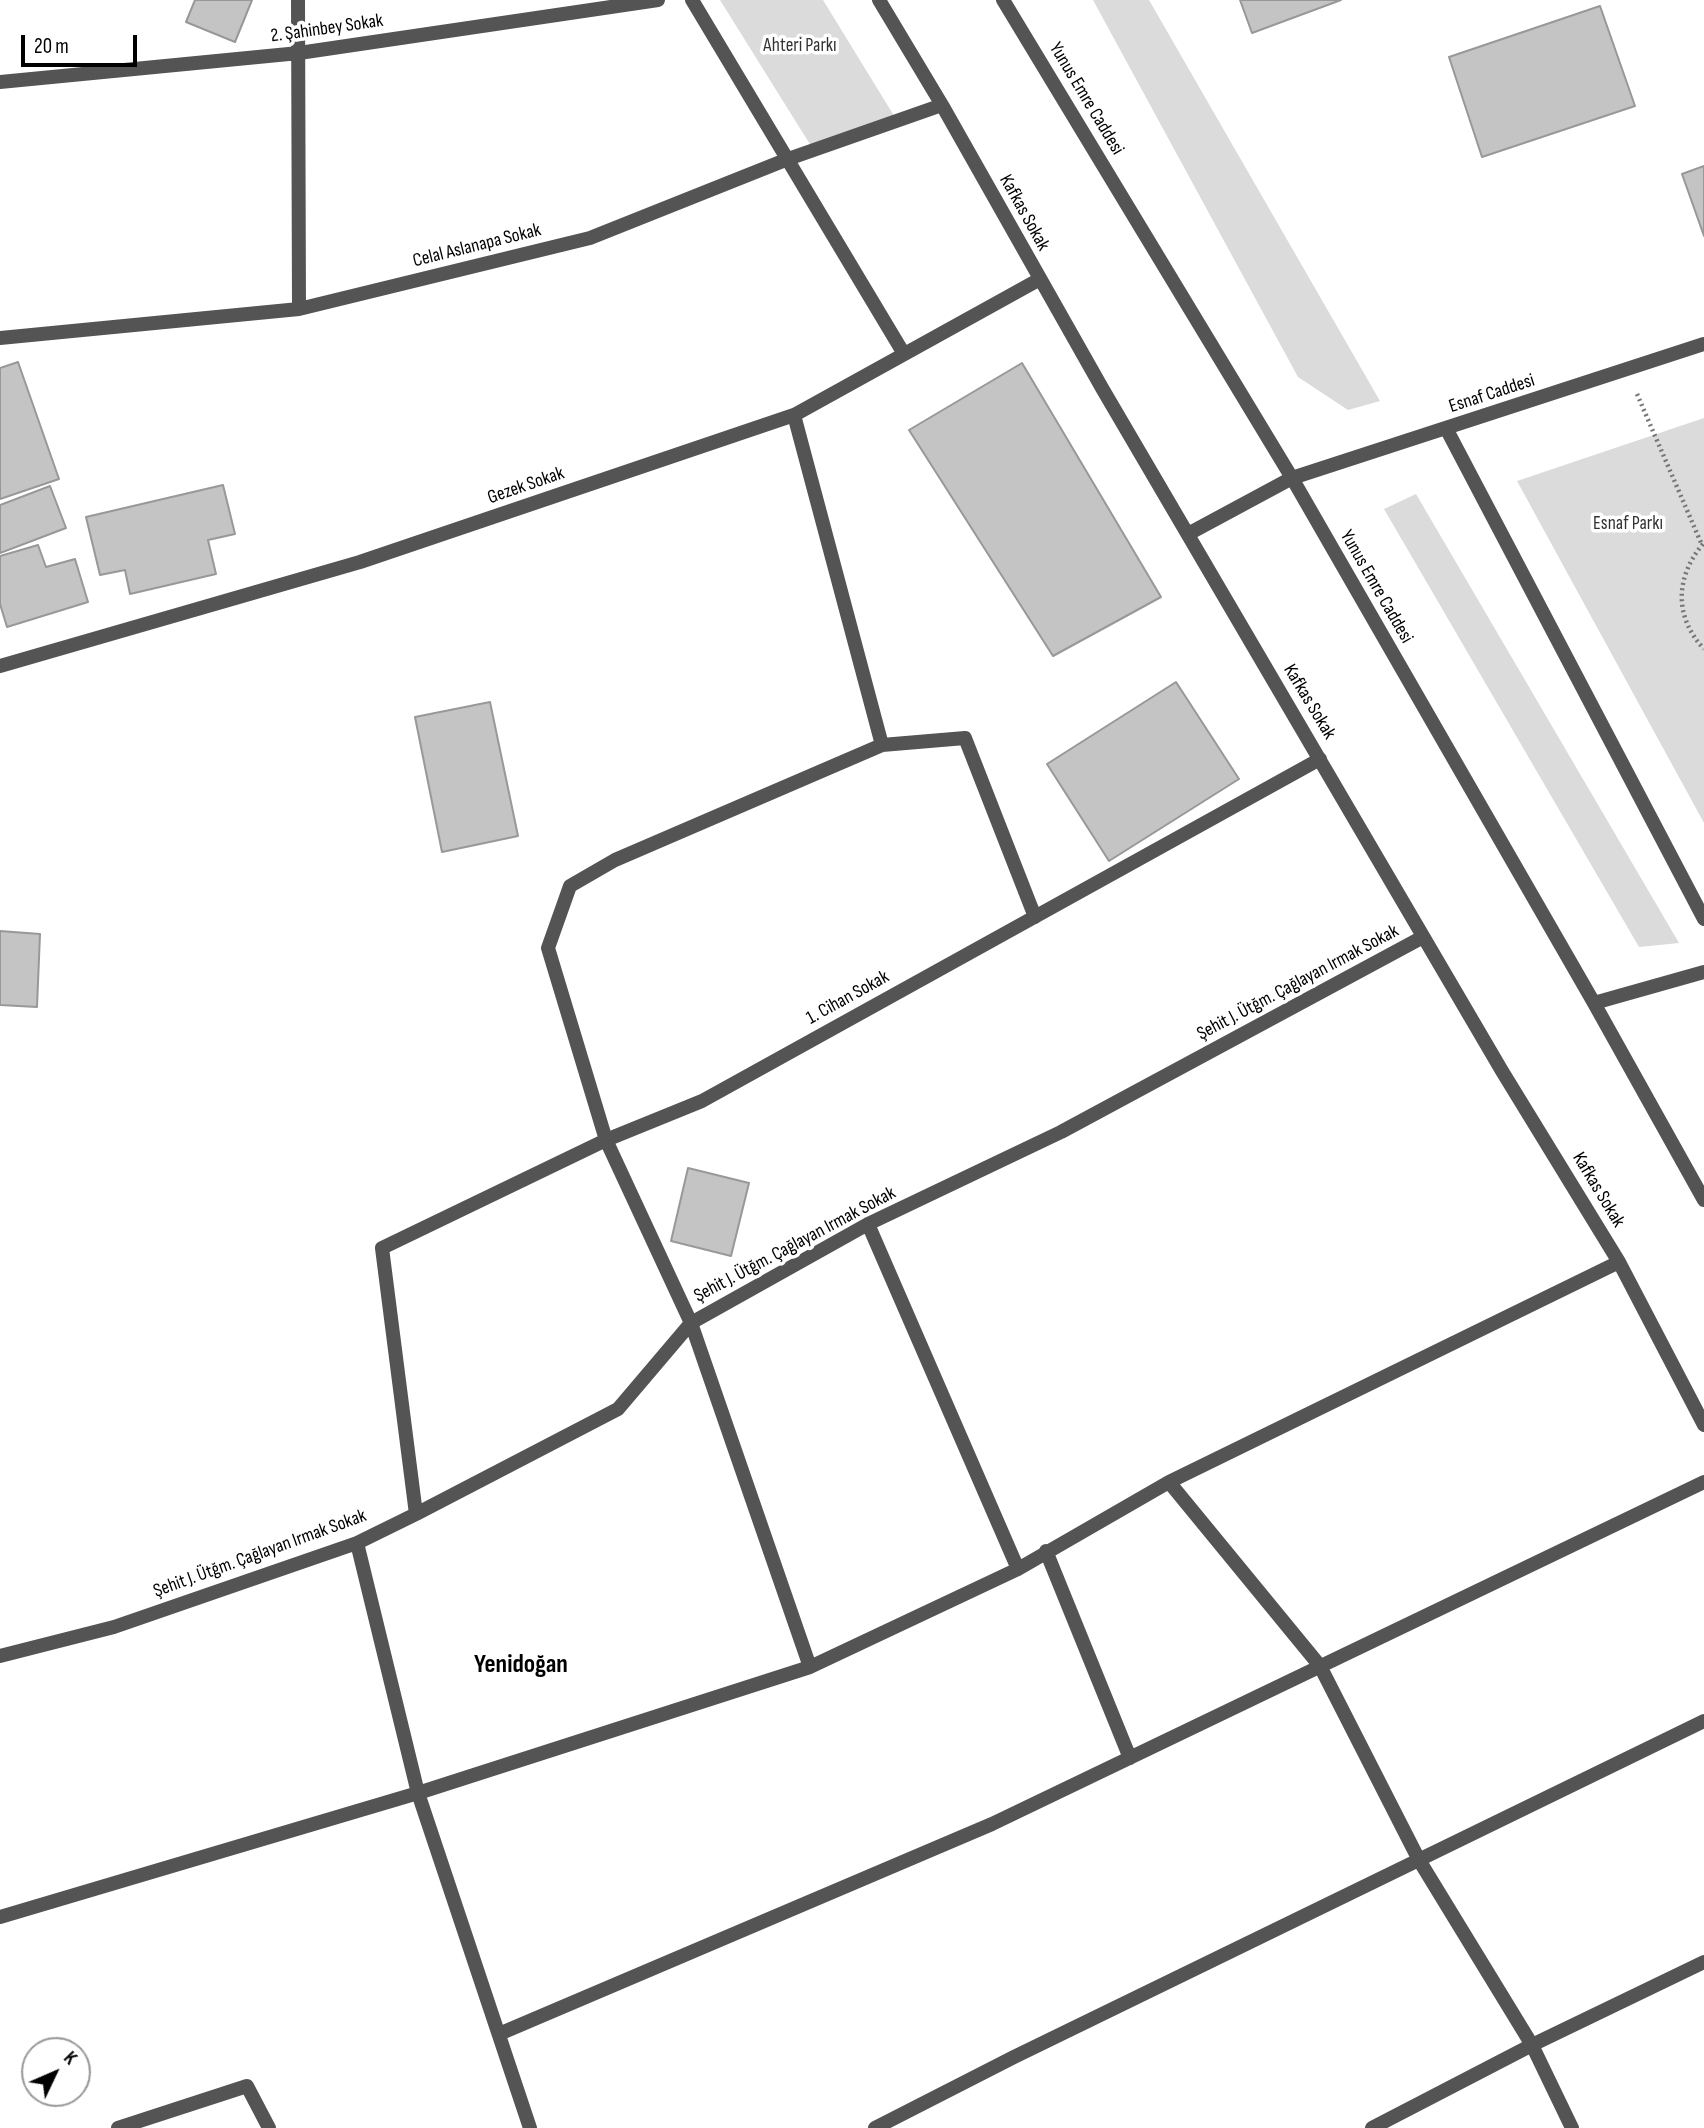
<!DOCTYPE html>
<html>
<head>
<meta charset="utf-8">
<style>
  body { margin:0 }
  #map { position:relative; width:1704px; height:2128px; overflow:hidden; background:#fff; font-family:"Sofia Sans Condensed",sans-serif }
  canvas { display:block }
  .north { position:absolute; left:21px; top:2037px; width:70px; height:70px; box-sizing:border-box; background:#fff; border:2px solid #999; border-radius:50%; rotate:46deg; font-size:19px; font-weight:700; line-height:28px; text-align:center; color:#000 }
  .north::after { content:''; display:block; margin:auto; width:24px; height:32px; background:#000; clip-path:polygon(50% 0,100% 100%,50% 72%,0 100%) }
  .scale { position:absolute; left:21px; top:35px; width:116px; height:32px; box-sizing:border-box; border:4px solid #000; border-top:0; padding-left:9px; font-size:21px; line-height:24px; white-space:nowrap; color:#000; -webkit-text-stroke:5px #fff; paint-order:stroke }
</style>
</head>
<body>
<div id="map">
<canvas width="1704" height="2128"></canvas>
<div class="north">K</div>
<div class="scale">20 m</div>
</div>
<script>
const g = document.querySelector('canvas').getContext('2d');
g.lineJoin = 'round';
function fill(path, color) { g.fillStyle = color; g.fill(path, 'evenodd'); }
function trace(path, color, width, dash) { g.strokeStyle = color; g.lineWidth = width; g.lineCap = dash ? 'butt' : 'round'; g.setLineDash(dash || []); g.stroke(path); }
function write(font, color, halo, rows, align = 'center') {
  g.font = font + ' "Sofia Sans Condensed",sans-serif'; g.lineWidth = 7; g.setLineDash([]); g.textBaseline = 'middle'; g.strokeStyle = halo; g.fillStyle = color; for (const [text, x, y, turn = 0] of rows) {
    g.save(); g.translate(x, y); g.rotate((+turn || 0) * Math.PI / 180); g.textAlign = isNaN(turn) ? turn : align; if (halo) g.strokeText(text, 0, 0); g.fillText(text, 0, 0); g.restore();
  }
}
fill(new Path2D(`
  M720 0H823L896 119 811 146Z
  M1093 0H1149L1380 401 1348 410 1298 377Z
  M1704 418V823L1517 481Z
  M1416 494 1679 943 1639 947 1384 509Z`), '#dbdbdb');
const building = new Path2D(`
  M195 0H252L235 42 186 22Z
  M1240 0H1341L1252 33Z
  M1600 6 1635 106 1482 157 1449 57Z
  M1704 166V236L1682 174Z
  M18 362 59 479 0 499V368Z
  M1022 363 1161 597 1053 656 909 430Z
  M223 485 235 534 208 540 216 574 130 594 125 570 100 575 86 517Z
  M50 486 66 528 0 553V505Z
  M38 545 46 567 75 559 88 602 7 627 0 604V556Z
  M1176 682 1239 779 1109 861 1047 764Z
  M490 702 518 836 442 852 415 717Z
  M0 931 40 934 37 1007 0 1005Z
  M688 1168 749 1183 731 1256 671 1241Z`);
fill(building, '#c4c4c4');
trace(building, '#989898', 2);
trace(new Path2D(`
  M1637 394 1702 545
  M1703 544C1675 577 1674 617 1704 649`), '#767676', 4.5, [2, 3.5]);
trace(new Path2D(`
  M298 0 299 309
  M692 0 904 354
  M879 0 942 105 1102 388 1502 1071 1619 1262 1704 1425
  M1003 0 1292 478 1594 1003 1704 1200
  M0 82 299 53 658 0
  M0 338 299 309 590 238 788 159 942 105
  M794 415 882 745 965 738 1035 917
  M1447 430 1704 919
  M1188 534 1292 478 1704 344
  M0 666 360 562 794 415 1038 280
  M1594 1003 1704 972
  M868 1224 1018 1569
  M1169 1482 1320 1666 1419 1860 1532 2045 1572 2128
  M416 1514 382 1248 606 1140 702 1101 1320 759
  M357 1543 418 1793 530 2128
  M1046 1551 1130 1758
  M0 1656 114 1627 357 1543 416 1514 618 1409 691 1323 868 1224 1061 1132 1423 937
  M810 1667 691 1323 606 1140 548 948 570 886 615 860 882 745
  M0 1917 418 1793 810 1667 1018 1569 1169 1482 1619 1262
  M499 2034 992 1824 1704 1482
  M118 2128 247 2086 269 2128
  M875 2128 1014 2057 1704 1721
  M1372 2128 1532 2045 1704 1962`), '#545454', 14);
write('19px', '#000', '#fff', [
  ["2. Şahinbey Sokak",327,29,-8],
  ["Yunus Emre Caddesi",1086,99,59],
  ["Kafkas Sokak",1024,213,61],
  ["Celal Aslanapa Sokak",477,246,-14],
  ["Esnaf Caddesi",1492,394,-18],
  ["Gezek Sokak",526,486,-19],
  ["Yunus Emre Caddesi",1376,587,60],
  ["Kafkas Sokak",1309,702,59],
  ["Şehit J. Ütğm. Çağlayan Irmak Sokak",1298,983,-28],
  ["1. Cihan Sokak",848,998,-29],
  ["Kafkas Sokak",1598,1190,59],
  ["Şehit J. Ütğm. Çağlayan Irmak Sokak",795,1245,-28],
  ["Şehit J. Ütğm. Çağlayan Irmak Sokak",260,1554,-20]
]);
write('19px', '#323232', '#fff', [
  ["Ahteri Parkı",800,46],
  ["Esnaf Parkı",1628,524]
]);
write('bold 26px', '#000', '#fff', [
  ["Yenidoğan",521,1665]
]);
</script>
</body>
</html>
